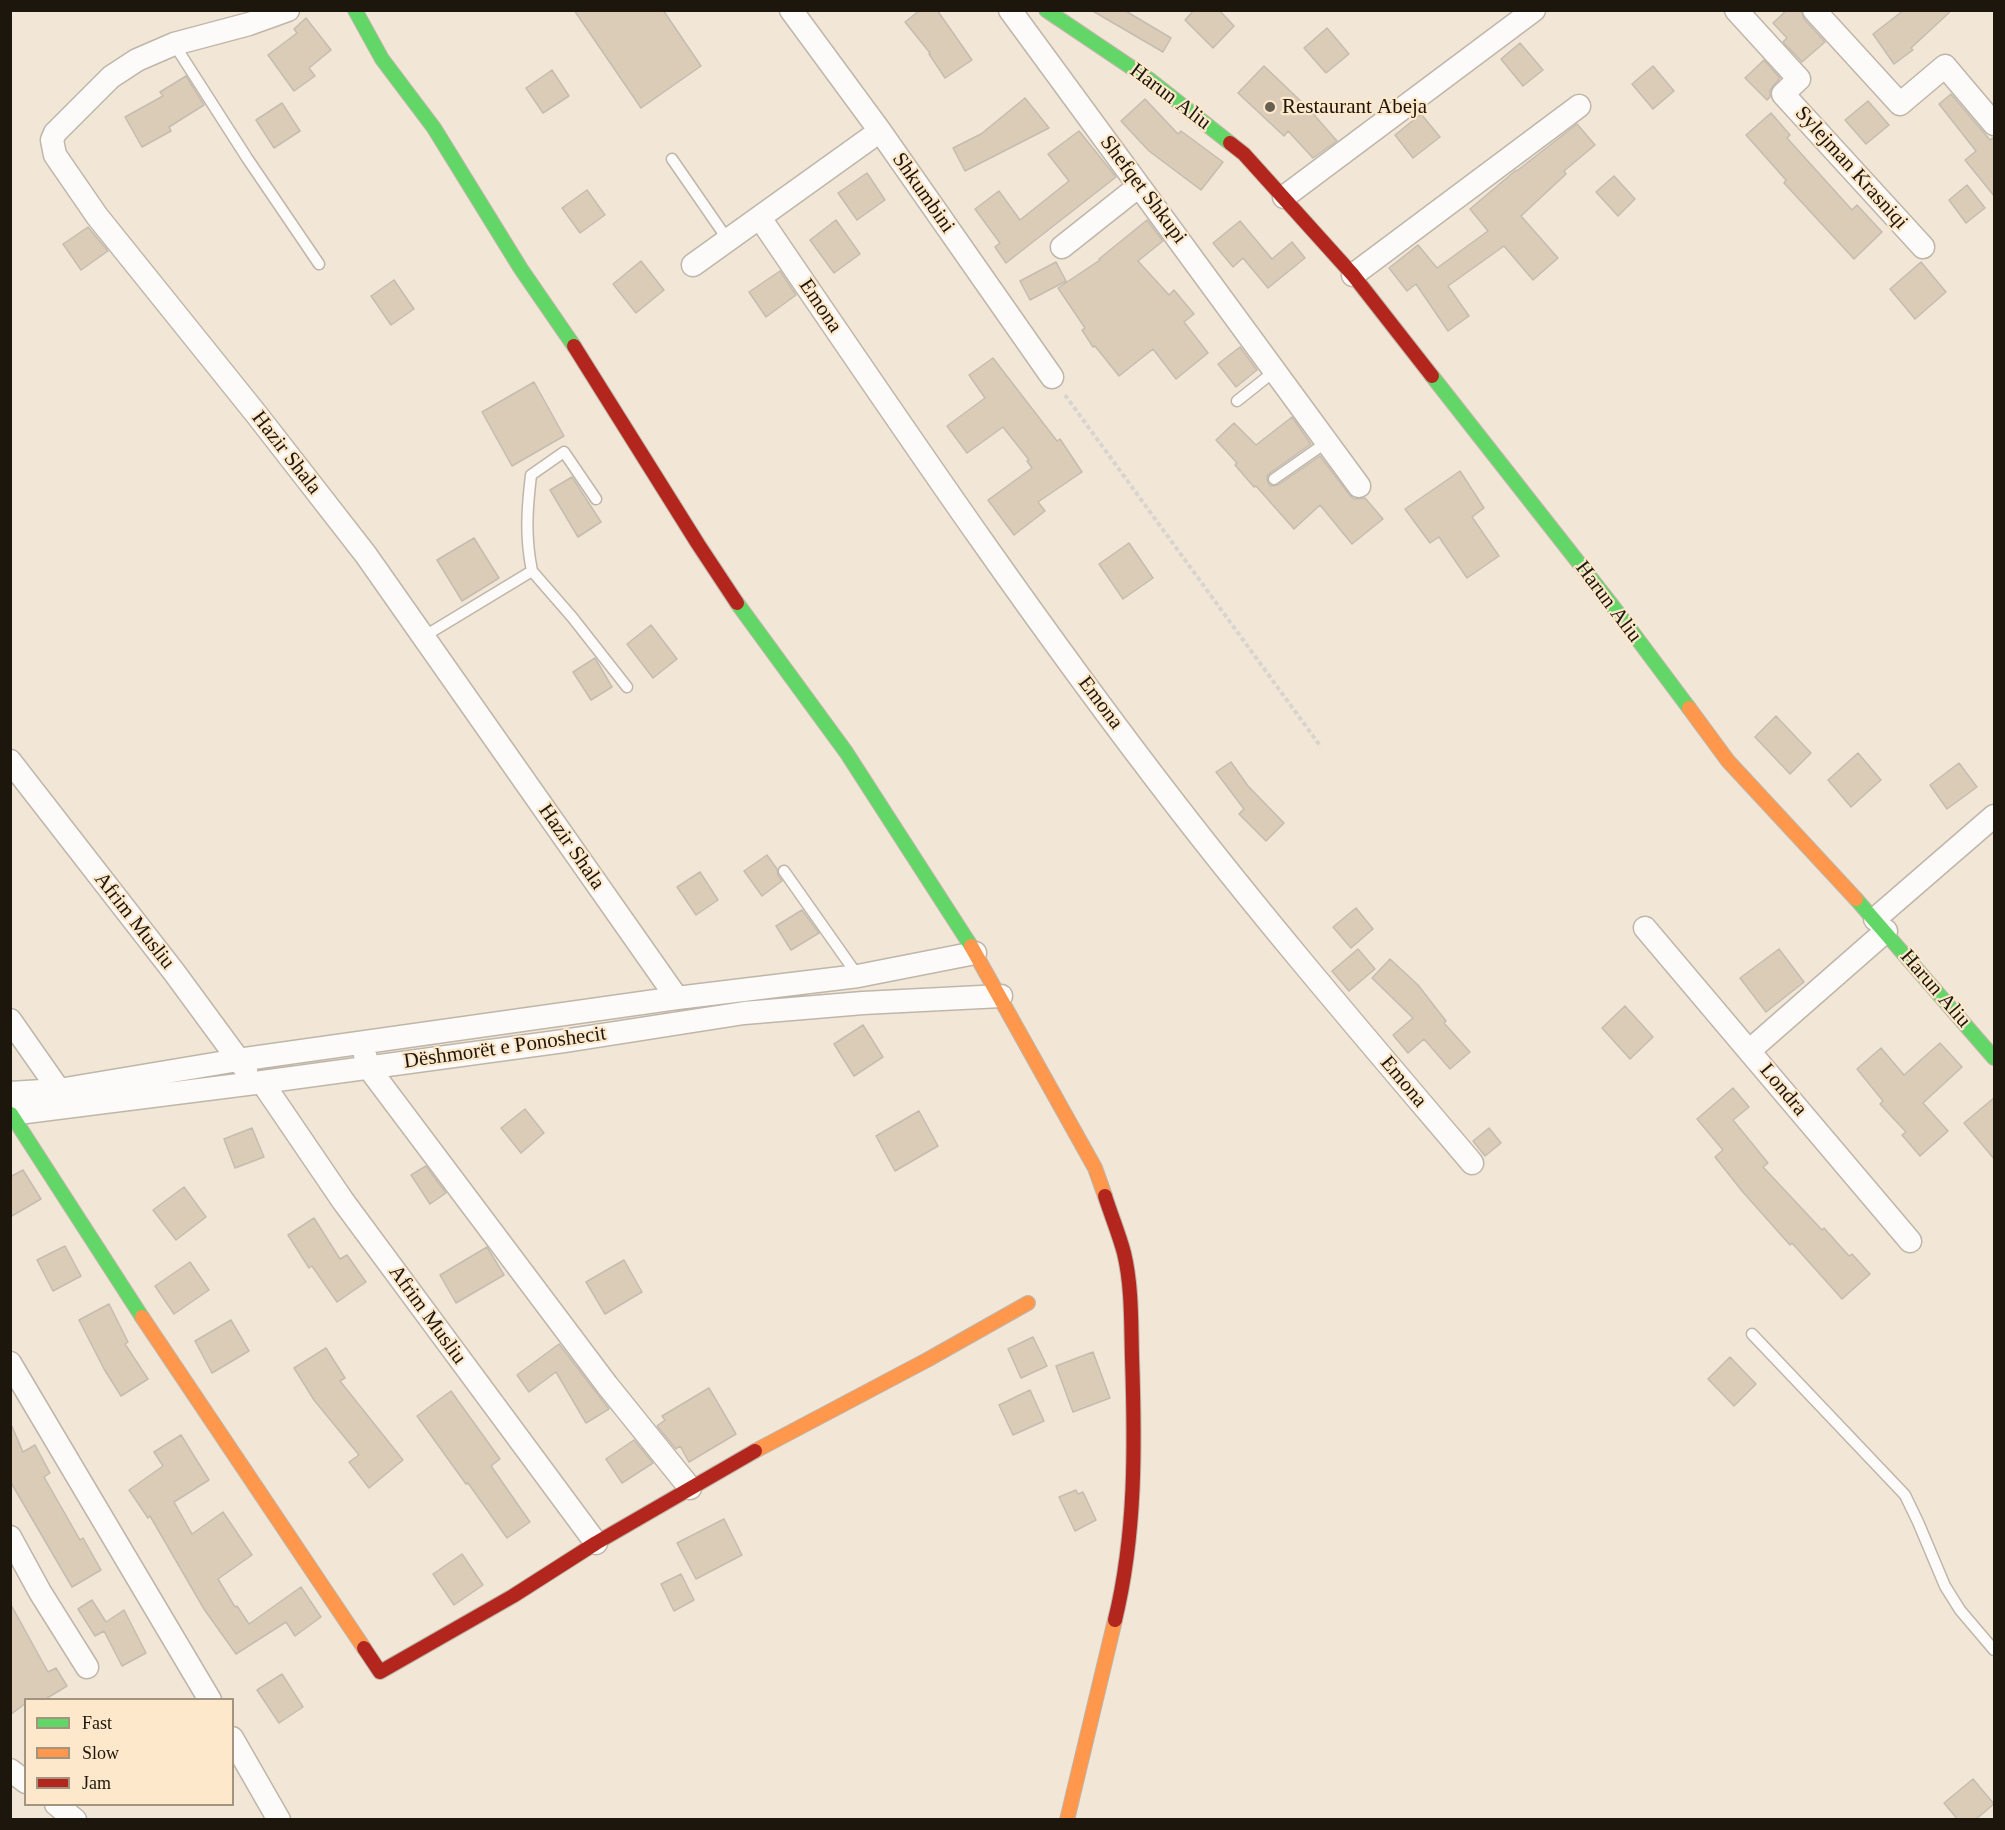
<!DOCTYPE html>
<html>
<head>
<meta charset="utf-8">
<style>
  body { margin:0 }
  #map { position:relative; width:2005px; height:1830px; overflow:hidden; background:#f2e6d6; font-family:"Times New Roman",serif }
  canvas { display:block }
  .frame { position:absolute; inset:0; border:12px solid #1d160c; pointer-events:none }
  .legend { position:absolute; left:24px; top:1698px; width:210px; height:108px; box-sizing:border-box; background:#fde8cb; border:2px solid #a3947f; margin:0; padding:8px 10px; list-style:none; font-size:18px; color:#1d160c }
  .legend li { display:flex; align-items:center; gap:12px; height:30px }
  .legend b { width:30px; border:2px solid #a3947f }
</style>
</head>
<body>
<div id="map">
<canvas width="2005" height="1830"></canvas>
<div class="frame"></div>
<ul class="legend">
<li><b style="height:8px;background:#63d668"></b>Fast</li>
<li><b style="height:8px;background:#ff974d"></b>Slow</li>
<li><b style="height:8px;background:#b3261e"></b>Jam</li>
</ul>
</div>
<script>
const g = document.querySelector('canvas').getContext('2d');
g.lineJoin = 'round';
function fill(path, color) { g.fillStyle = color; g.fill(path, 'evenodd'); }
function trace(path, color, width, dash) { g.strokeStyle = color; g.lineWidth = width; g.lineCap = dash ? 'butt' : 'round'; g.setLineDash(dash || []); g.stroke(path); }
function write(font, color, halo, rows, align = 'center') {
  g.font = font + ' "Times New Roman",serif'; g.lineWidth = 4.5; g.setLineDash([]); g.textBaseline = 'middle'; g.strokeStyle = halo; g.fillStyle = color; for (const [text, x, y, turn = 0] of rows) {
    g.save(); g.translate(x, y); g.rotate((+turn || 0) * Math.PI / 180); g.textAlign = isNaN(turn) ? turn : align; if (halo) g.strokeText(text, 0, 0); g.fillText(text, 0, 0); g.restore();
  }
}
const building = new Path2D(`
  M574 10H663L701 66 641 108Z
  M920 10H937L972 60 945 78 929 54 930 53 905 22Z
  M1091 10H1124L1171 38 1163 52Z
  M1194 10H1219L1234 26 1213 48 1185 20Z
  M1787 10H1801L1804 19 1825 42 1802 62 1783 42 1787 38 1773 23Z
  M1904 10H1952L1911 48 1913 50 1894 64 1873 34Z
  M306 18 331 50 309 68 315 76 294 91 268 55 297 33 294 29Z
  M1327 28 1349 54 1326 73 1304 48Z
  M1520 43 1543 70 1523 86 1501 59Z
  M1764 60 1780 78 1770 90V97L1767 100 1745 78Z
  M1264 66 1309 109 1337 141 1313 158 1288 131 1284 136 1238 93Z
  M1653 66 1674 91 1653 109 1632 84Z
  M552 70 569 96 543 113 526 88Z
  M186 76 204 105 169 127 171 131 142 147 125 117 163 96 160 92Z
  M1951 94 1990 140 1995 137V197L1965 160 1976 151 1939 104Z
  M1025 98 1049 128 965 171 953 148 981 134Z
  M1145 99 1178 134 1181 131 1223 162 1201 190 1149 151 1121 121Z
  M1868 101 1889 125 1866 144 1845 120Z
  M282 103 300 131 274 148 256 120Z
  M1771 113 1790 135 1787 138 1852 210 1857 205 1882 232 1854 259 1784 183 1786 180 1746 135Z
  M1421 114 1440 137 1413 158 1395 135Z
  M1577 124 1595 145 1564 171 1566 174 1521 216 1558 258 1533 280 1504 246 1448 286 1469 316 1448 331 1416 284 1407 291 1389 268 1418 245 1437 268 1488 231 1470 209 1515 171 1518 170Z
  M1079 131 1116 177 1006 263 995 247 1000 243 975 209 999 191 1020 220 1069 181 1048 154Z
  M867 173 885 200 857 220 838 193Z
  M1614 176 1635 199 1618 216 1596 192Z
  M1967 185 1985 208 1966 223 1949 200Z
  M587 190 605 215 580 233 562 208Z
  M836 220 860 254 834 273 810 240Z
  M1147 220 1163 241 1138 261 1169 295 1174 290 1194 314 1184 322 1208 353 1176 379 1153 349 1119 376 1095 346 1093 347 1082 330 1085 328 1058 288 1100 260 1099 259Z
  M1240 221 1272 259 1292 242 1305 258 1268 288 1243 258 1233 267 1213 243Z
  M88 227 108 251 81 270 63 244Z
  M641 261 664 290 636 313 613 284Z
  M1056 262 1066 281 1030 300 1020 281Z
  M1921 262 1946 292 1915 319 1890 289Z
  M780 271 796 295 766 317 749 292Z
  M394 280 414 309 391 325 371 296Z
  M1240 347 1257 370 1236 387 1218 364Z
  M993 358 1057 441 1060 439 1082 472 1038 502 1045 511 1014 535 988 500 1032 468 1027 461 1029 460 1003 427 967 453 947 426 985 398 969 375Z
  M534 382 564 436 512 466 482 412Z
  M1292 417 1311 444 1270 473 1267 476 1268 483 1271 486 1278 485 1320 456 1349 494 1354 499 1365 498 1383 519 1352 544 1320 505 1294 529 1256 486 1254 487 1235 465 1237 463 1216 440 1234 423 1256 445Z
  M1460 471 1484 508 1472 517 1499 556 1467 578 1439 537 1430 543 1405 509Z
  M572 477 601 522 578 537 550 490Z
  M474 538 499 578 462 601 437 560Z
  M1129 543 1153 578 1123 599 1099 564Z
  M651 625 677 659 653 678 627 644Z
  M595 658 612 687 591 700 573 672Z
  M1776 716 1811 753 1790 774 1755 737Z
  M1858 753 1881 780 1851 807 1828 780Z
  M1231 762 1248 786 1284 823 1266 841 1239 814 1244 809 1216 772Z
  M1959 763 1977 787 1947 809 1930 785Z
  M767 855 777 869 778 875 782 881 762 896 744 871Z
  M700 872 718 900 696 915 677 887Z
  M1356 908 1373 929 1351 948 1333 927Z
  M802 910 819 933 791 950 776 926Z
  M1358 949 1375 969 1349 991 1332 971Z
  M1779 949 1804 982 1766 1012 1740 978Z
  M1390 959 1418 985 1446 1021 1444 1023 1470 1052 1450 1069 1424 1039 1408 1053 1393 1035 1413 1018 1372 978Z
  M1625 1006 1653 1037 1630 1059 1602 1028Z
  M863 1025 883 1057 854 1076 834 1044Z
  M1940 1043 1962 1067 1923 1103 1948 1131 1920 1156 1902 1135 1906 1132 1880 1104 1883 1101 1857 1069 1881 1048 1904 1075Z
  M1733 1088 1749 1107 1733 1120 1768 1163 1763 1167 1822 1230 1824 1228 1849 1256 1852 1254 1870 1274 1842 1299 1792 1243 1790 1245 1742 1191 1715 1157 1723 1150 1697 1119Z
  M1995 1097V1160L1964 1123Z
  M525 1109 544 1133 521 1153 501 1128Z
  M919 1111 938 1146 895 1171 876 1136Z
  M252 1128 264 1157 235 1168 224 1139Z
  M1489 1128 1501 1143 1485 1156 1473 1141Z
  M426 1166 446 1193 430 1204 411 1175Z
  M23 1170 41 1199 10 1217V1177Z
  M184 1187 206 1217 176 1240 153 1210Z
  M314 1218 340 1259 347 1255 366 1282 337 1302 312 1266 309 1268 288 1235Z
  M65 1246 81 1276 53 1291 37 1260Z
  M487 1247 504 1275 456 1303 440 1275Z
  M624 1260 642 1292 605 1314 586 1282Z
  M190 1262 209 1290 174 1314 155 1286Z
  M109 1304 128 1342 125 1344 148 1379 121 1396 104 1369 79 1320Z
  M231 1320 249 1351 212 1373 195 1341Z
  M1033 1337 1047 1366 1021 1378 1008 1349Z
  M559 1344 609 1409 586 1423 556 1372 529 1392 517 1375Z
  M326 1348 345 1378 340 1381 403 1460 369 1488 349 1462 359 1455 314 1400 294 1368Z
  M1093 1352 1110 1398 1073 1412 1056 1366Z
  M1730 1357 1756 1384 1734 1406 1708 1379Z
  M709 1388 736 1434 689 1462 680 1446 676 1449 657 1426 665 1420 662 1416Z
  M1030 1390 1044 1421 1013 1435 999 1405Z
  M451 1391 500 1459 491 1466 530 1522 507 1538 468 1483 466 1484 417 1416Z
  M10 1422 23 1452 35 1445 50 1473 44 1477 80 1540 83 1538 101 1570 72 1587 10 1481Z
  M181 1435 209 1480 174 1502 192 1534 223 1512 252 1555 218 1579 235 1607 237 1606 249 1624 301 1587 321 1617 295 1636 286 1622 236 1654 204 1609 150 1516 148 1518 129 1490 163 1466 154 1452Z
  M634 1440 653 1463 622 1483 606 1459Z
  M1076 1490 1078 1494 1083 1492 1096 1520 1075 1531 1059 1497Z
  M724 1519 742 1555 696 1579 677 1543Z
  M462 1554 483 1585 454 1605 433 1574Z
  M681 1574 694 1600 674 1611 661 1584Z
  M92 1600 106 1622 124 1610 146 1653 122 1666 104 1631 95 1636 78 1609Z
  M10 1603 48 1672 56 1668 67 1686 44 1700H26V1703L10 1715Z
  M282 1674 303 1707 279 1723 257 1690Z
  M1973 1779 1994 1804 1975 1820H1958L1944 1803Z`);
fill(building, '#dbccb8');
trace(building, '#c5bcb0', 1.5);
const lane = new Path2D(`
  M174 44 247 158 319 264
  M672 159 728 240
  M1237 401 1276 370
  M1274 479 1327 442
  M532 571C525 537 527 509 531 475L564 452 596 499
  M423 637 532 571 572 617 627 687
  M784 871 858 976
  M1752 1334 1905 1495 1918 1522 1945 1586 1960 1610 1994 1650`);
const street = new Path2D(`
  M288 10 249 24 174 44 137 60 111 77 55 133 52 140 55 155 97 216 257 415 366 555 677 998
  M791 10 880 131 1052 377
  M1010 10 1359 486
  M1736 10 1799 79 1783 94 1923 247
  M1814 10 1900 104 1945 66 1994 124
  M1284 197 1534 10
  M760 218C895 416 1029 615 1176 805 1271 928 1372 1045 1472 1163
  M1062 247 1139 186
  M693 265 880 131
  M1353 275 1579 106
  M10 761 174 972 246 1070
  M1875 919 1994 816
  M1645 928 1749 1051
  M1886 931 1749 1051 1910 1241
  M10 1020 66 1100
  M365 1055 368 1067 607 1385 690 1488
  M262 1082 343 1201 596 1543
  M10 1093 59 1090 238 1060 677 998 858 976 975 953
  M10 1114 255 1083 564 1041 744 1013 863 1003 1001 996
  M10 1363 210 1700
  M10 1537 40 1592 87 1667
  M232 1738 279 1820
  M10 1770 26 1782
  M56 1804 75 1820`);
const fast = new Path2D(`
  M355 10 382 59 434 128 521 269 574 346
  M1046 10 1150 80 1230 143
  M1432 376 1615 609 1689 708
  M737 603 846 752 971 946
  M1856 899 1994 1058
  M11 1114 142 1317`);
const slow = new Path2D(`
  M1689 708 1728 761 1856 899
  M971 946 1095 1168 1105 1196
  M142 1317 364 1648
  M755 1451 927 1360 1028 1303
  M1067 1820 1115 1620`);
const jam = new Path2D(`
  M1230 143 1244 154 1353 275 1432 376
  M574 346 698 544 737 603
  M1105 1196C1111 1215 1119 1234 1124 1253 1132 1286 1131 1323 1132 1357 1135 1445 1136 1534 1115 1620
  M364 1648 380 1672 513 1596 596 1543 755 1451`);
trace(lane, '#bfb6aa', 13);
trace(street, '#bfb6aa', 25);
trace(fast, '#bfb6aa', 16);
trace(slow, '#bfb6aa', 16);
trace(jam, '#bfb6aa', 16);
trace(new Path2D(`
  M1065 395 1321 747`), '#d8d4d0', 4, [4.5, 3]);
trace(lane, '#fdfbf9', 10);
trace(street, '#fdfbf9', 22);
trace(fast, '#63d668', 14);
trace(slow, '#ff974d', 14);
trace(jam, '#b3261e', 14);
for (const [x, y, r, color] of [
  [1270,107,6,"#685f53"]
]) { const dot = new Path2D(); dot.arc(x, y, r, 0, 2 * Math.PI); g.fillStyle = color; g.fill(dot); trace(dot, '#fde8cb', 2); }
write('21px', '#1d160c', '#fde8cb', [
  ["Harun Aliu",1170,97,37],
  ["Sylejman Krasniqi",1851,168,48],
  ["Shefqet Shkupi",1143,190,53],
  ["Shkumbini",923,193,55],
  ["Emona",820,306,56],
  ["Hazir Shala",286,453,52],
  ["Harun Aliu",1608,602,53],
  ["Emona",1100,703,53],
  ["Hazir Shala",571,847,55],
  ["Afrim Musliu",134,921,52],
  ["Harun Aliu",1935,989,49],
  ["Dëshmorët e Ponoshecit",505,1048,-8],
  ["Emona",1403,1082,50],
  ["Londra",1783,1090,50],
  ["Afrim Musliu",427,1315,54]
]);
write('21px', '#1d160c', '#fde8cb', [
  ["Restaurant Abeja",1282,107]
], 'left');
</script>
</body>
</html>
